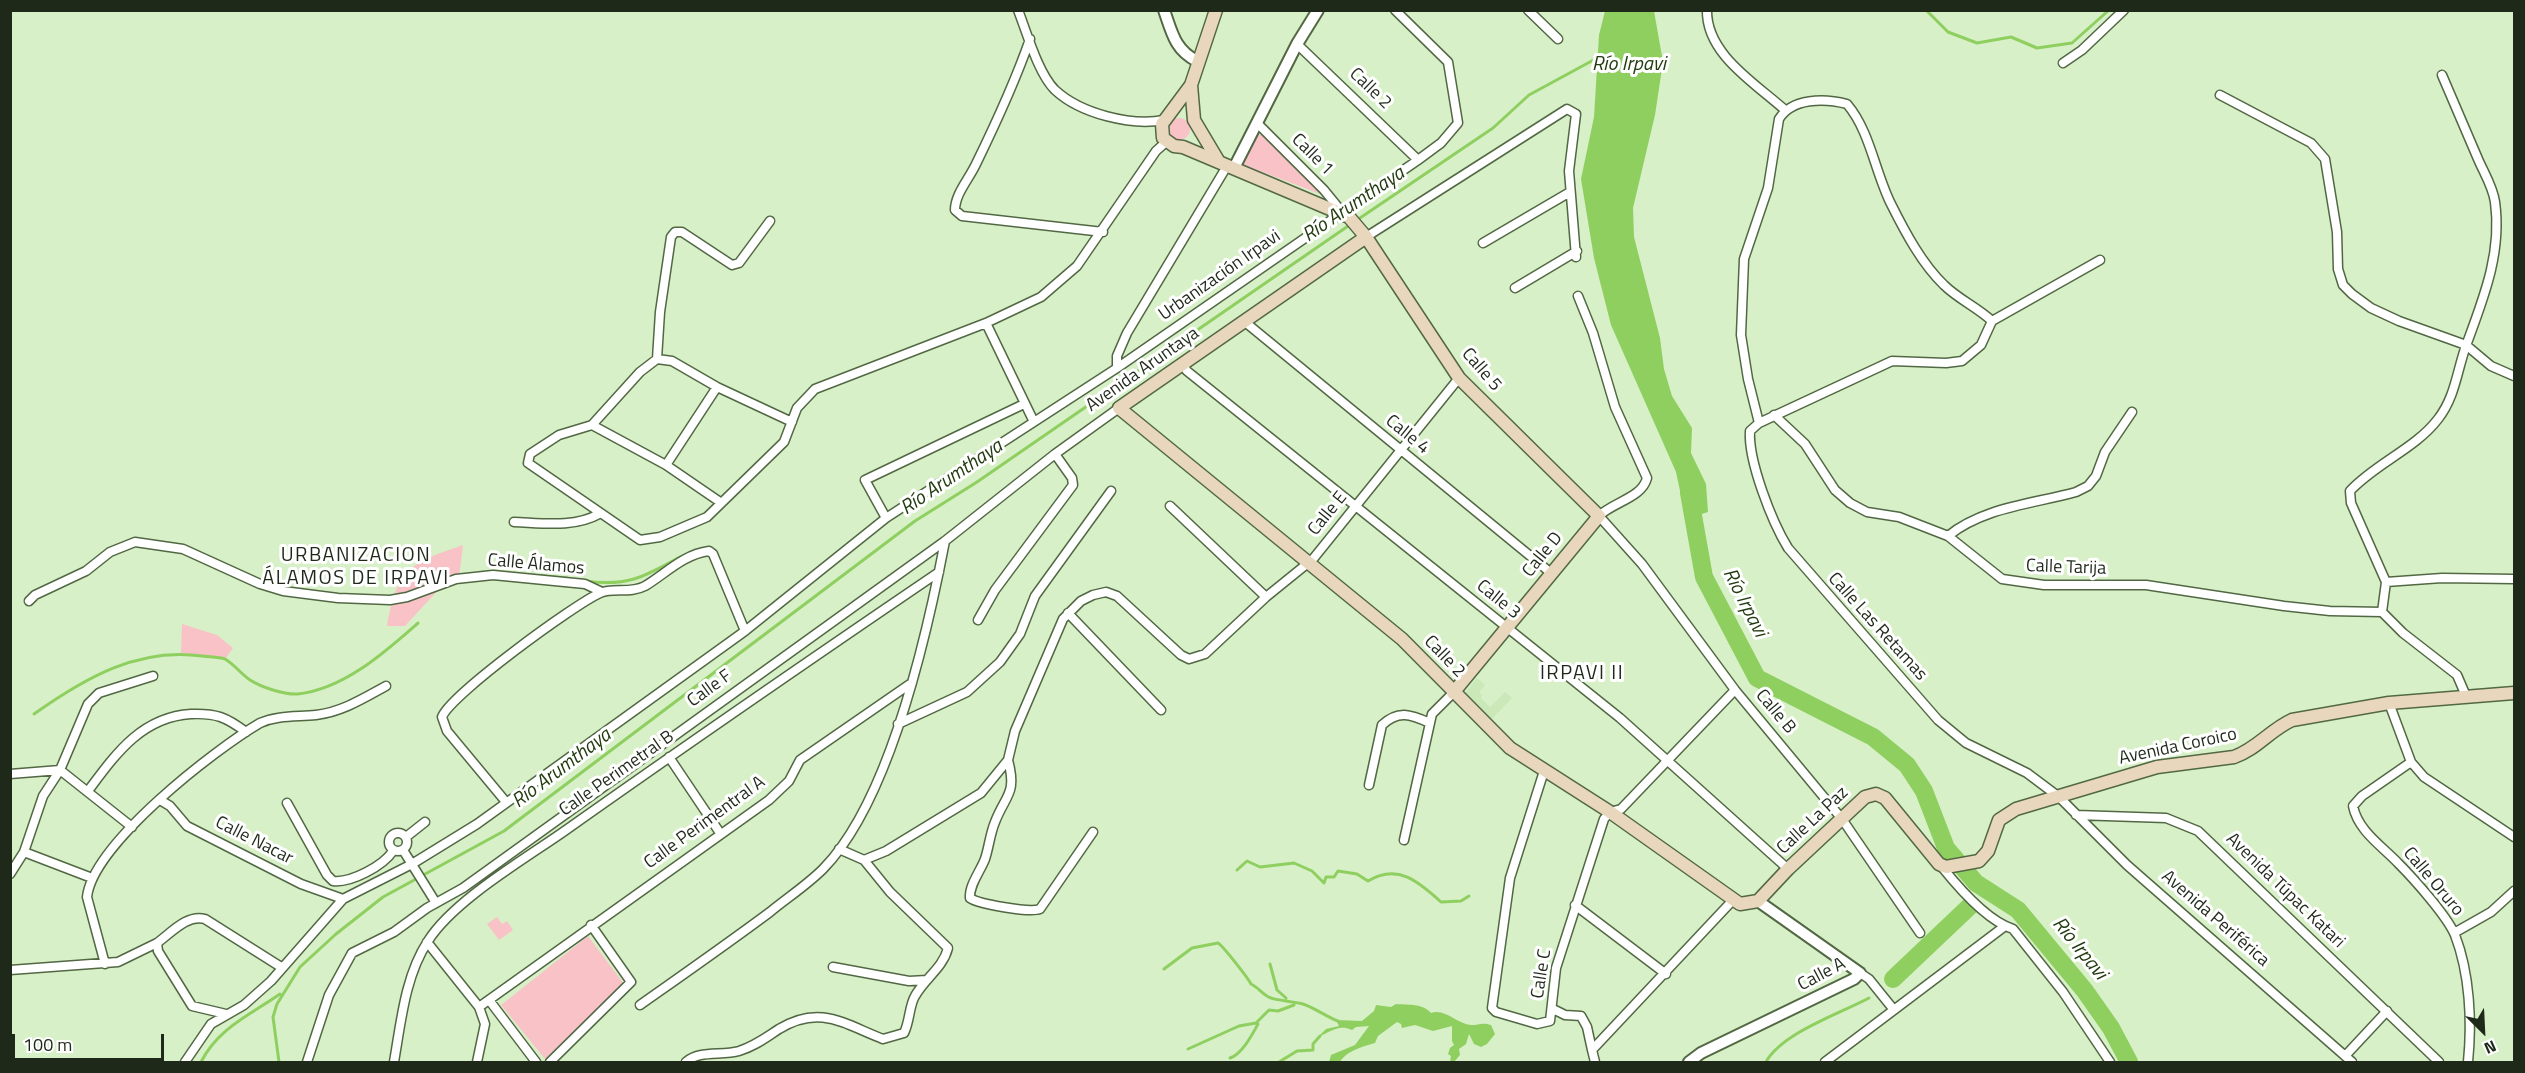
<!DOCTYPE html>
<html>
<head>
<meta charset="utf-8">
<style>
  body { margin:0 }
  #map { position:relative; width:2525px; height:1073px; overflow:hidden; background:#d7f0c7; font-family:"Titillium Web",sans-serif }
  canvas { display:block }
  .frame { position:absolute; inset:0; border:12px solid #1f291a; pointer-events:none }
  .north { position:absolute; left:2453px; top:1001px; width:60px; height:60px; -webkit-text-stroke:4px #fff; paint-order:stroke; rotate:156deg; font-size:16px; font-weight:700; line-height:24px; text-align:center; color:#1f291a }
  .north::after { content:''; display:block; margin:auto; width:21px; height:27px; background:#1f291a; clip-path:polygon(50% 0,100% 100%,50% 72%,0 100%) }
  .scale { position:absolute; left:12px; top:1034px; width:152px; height:27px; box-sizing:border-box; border:3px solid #1f291a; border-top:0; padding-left:8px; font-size:18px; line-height:21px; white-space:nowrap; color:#1f291a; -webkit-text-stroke:4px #fff; paint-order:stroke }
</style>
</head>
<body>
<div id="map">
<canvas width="2525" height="1073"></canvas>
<div class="frame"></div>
<div class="north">N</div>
<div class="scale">100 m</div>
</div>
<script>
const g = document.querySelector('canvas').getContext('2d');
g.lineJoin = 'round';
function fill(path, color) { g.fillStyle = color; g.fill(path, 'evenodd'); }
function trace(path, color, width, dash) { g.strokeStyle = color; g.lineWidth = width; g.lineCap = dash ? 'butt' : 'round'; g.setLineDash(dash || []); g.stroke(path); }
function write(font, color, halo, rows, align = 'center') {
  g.font = font + ' "Titillium Web",sans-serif'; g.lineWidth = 6; g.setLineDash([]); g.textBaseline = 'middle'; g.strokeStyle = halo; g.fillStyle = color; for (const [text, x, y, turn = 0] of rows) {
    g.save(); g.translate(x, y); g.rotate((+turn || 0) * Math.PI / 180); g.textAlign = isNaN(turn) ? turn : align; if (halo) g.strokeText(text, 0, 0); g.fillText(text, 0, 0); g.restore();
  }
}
fill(new Path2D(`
  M1477 678 1485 685 1479 692 1482 695 1481 698 1490 707 1505 692 1512 698 1490 721 1464 698 1465 693Z`), '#cae8b8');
fill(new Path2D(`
  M1168 129a11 11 0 1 1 22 0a11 11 0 1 1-22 0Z
  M1257 135H1264L1320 194 1244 165 1243 160Z
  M463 545 459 578 441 587 405 626H387C398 568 408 564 463 545Z
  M182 624 217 635 233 648 225 659 181 653Z
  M497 917 502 924 507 921 513 930 499 940 487 924Z
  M588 936 624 984 545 1059 501 1005Z`), '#f8c2c6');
fill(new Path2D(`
  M1605 11H1654L1663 62 1655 115 1633 208 1634 237 1660 338 1664 369 1672 396 1692 428 1691 453 1706 484 1708 512 1686 519 1676 472 1611 325 1594 258 1581 179 1594 117 1599 35Z
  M1396 1004C1408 1005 1422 1003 1431 1013 1445 1008 1457 1024 1471 1025 1479 1025 1482 1022 1491 1025L1495 1034 1487 1044 1481 1047 1474 1044 1469 1034 1466 1044 1459 1049 1460 1055 1454 1062H1450L1451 1056 1448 1054 1450 1048 1454 1045 1452 1041V1026L1433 1031 1415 1025 1402 1028 1401 1024 1397 1022 1378 1036 1375 1043C1364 1046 1346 1051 1340 1062H1329L1331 1055 1355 1045 1369 1026 1356 1027 1352 1030C1338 1024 1331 1032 1318 1037L1326 1029 1339 1026 1336 1020 1362 1021 1374 1011 1376 1005 1391 1007Z`), '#8fcf60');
trace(new Path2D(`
  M1926 10 1948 32 1977 43 2011 37 2037 48 2072 43 2109 10
  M1357 220 1493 128 1529 95 1599 57
  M531 575 567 578
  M585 581C627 587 644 577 680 557
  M34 714C85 678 138 647 202 656 209 657 219 657 225 659 234 664 241 674 250 680 261 687 284 695 298 694 344 689 385 652 418 623
  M1237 870 1247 861 1260 867 1294 863 1312 871 1324 883 1326 877H1334L1338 871 1357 874 1368 881C1397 863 1418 881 1441 902L1461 901 1469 896
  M1270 964 1277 990 1286 998
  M1164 969 1192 948 1218 943C1223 946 1248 978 1251 984 1259 988 1263 995 1271 998 1275 1000 1297 1002 1303 1004 1315 1008 1327 1017 1338 1021
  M1188 1049 1239 1026 1256 1023 1269 1010 1278 1011 1294 1005
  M1230 1058C1242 1054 1252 1035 1258 1024
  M201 1062C218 1028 250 1015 280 994
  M279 1062 273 1017 277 1004 300 967 336 934 383 897 504 831 915 521 977 482 1351 224
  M1279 1062 1297 1051 1313 1050V1044L1320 1036
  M1766 1062C1782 1033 1839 1014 1869 998`), '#8fcf60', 3);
trace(new Path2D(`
  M1689 493 1704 577 1757 678 1873 737 1907 765 1924 791 1946 848 1976 883 2018 910 2085 991 2111 1028 2129 1062
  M1893 979 1970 906`), '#8fcf60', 18);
const minor = new Path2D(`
  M1018 10C1027 33 1038 73 1055 90 1081 114 1131 126 1164 120
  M1528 10 1558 39
  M1707 10C1706 54 1755 83 1785 110
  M1030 39C1015 82 996 123 976 164 969 179 955 194 955 210L962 216 1103 232
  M1297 44 1418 160
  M2063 63 2082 50 2124 10
  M2220 95 2311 143 2325 159 2337 232 2338 269 2343 285 2352 294 2371 308 2399 321 2466 345 2491 366 2514 376
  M1258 124 1324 190 1342 212
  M1366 237 1567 109 1576 114 1569 171 1576 257
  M1483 243 1570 192
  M2100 260 1992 321 1981 345 1962 361 1946 363 1892 361 1759 423 1750 431C1748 461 1772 522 1788 548L1938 720 1966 743 2027 773 2059 797 2127 865 2352 1062
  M1515 288 1577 251
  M1578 296 1593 333 1615 407 1647 478C1642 498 1613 502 1599 516L1642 564 1735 690 1842 819 1920 933
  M1245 322 1551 573
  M986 323 1033 420
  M657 359 660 312 671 237 675 232H682L732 265 739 263 770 221
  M1182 364 1187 371 1620 718 1788 869
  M1117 368 1418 160 1441 143 1458 123 1448 62 1395 10
  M1774 415 1805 444 1835 490 1850 503 1867 512 1899 517 1948 536 2002 579 2044 585H2146L2284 606 2330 611 2382 612 2403 633 2457 675 2466 696
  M792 422 717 387 672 361 657 359 640 372 592 425 559 435 530 454 528 463 640 540 660 537 707 517 784 442 797 408 815 389 986 323 1041 297 1077 266 1156 151 1166 142
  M1759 423 1748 379 1741 335 1744 259 1768 188 1779 119C1792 98 1824 98 1847 104 1870 131 1875 172 1891 204 1905 232 1922 264 1944 285 1958 299 1977 307 1992 321
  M592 425 666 465 720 502
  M666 465 717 387
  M1170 506 1266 597
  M886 518 865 480 1024 404
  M514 522C542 523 574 528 599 514
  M1948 536C1984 507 2033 504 2076 492L2088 486 2096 476 2105 452 2132 412
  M2386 582 2351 503 2350 491C2376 463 2415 449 2438 419 2456 396 2457 369 2467 343 2484 297 2502 252 2495 202 2493 187 2484 173 2478 159 2466 131 2454 103 2442 75
  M29 601 35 595 86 571 110 552 135 542 183 549 260 584 283 591 338 598 390 600 407 597 456 579 493 575 585 584 602 592
  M2382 612 2386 582 2442 578 2514 579
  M1068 613 1161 710
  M978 620 995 590 1073 485 1072 478 1055 454
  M2389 703 2411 762 2424 777 2514 837
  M898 724 967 692 1000 662 1020 634 1035 596 1111 491
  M669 757 720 833
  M1008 760C1017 794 1006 794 995 822 990 834 989 847 985 859 980 872 969 885 970 898 978 904 1030 913 1040 909L1093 832
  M2411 762 2362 796 2353 806C2358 831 2382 846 2398 863 2414 879 2447 916 2455 935 2470 974 2472 1022 2468 1062
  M1544 771 1510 878 1492 1008 1496 1012 1537 1024 1550 1021 1556 968 1604 819 1610 812 1621 809 1735 690
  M10 774 60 770 132 827
  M1369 785 1382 725C1398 710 1410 714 1430 723
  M88 791C115 755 141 717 191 714 216 713 226 717 246 732
  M160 800 170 806 187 826 301 884 343 899
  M506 802 447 731 442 717C450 695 575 604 600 593 613 587 630 594 645 586 665 574 684 554 709 551L713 554 745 631
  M287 803 327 875 333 881C351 883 383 866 393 851
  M2076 815 2166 818 2198 831 2439 1062
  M389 842a9 9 0 1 1 18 0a9 9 0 1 1-18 0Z
  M406 837 425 822
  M1404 840 1432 714 1453 693
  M839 849 864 860 886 851 981 793 1008 760 1015 731 1063 619 1081 601 1093 595 1106 592 1117 596 1181 655 1189 659 1205 654 1266 597 1313 559 1459 378
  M403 850 436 903
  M24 852 92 878
  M1942 867C1958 887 1988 921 2013 929L2063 992 2110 1062
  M10 874 24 852 43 796 60 770 88 704 99 693 153 676
  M1575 905 1666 974
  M2454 933 2491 912 2514 891
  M427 942 479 1007 485 1024 477 1062
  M105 964 87 897C93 844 214 750 260 723 278 715 297 717 316 715 342 712 364 698 386 686
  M833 967 909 981 927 980
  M10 970 118 962 157 943
  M1860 973 1869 979 1894 1010
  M489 1000 536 1062
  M640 1005C684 974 727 944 770 912 787 898 807 885 823 869 890 801 927 635 945 541
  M479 1007 769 800 789 781 800 760 910 684
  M1553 1009 1565 1015 1581 1016 1587 1027 1592 1050
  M226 1014 192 1006 158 951 157 943C171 933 187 914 205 919L281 967
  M2345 1056 2387 1011
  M185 1062 211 1024 244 1005 271 981 343 899 412 864 477 824 745 631 886 518 1117 368V356L1127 333 1227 166
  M307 1062 329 995 352 953 394 932 427 908 463 888 945 541 1055 454 1119 408
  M394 1062C401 1022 405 976 428 941 454 900 525 859 566 830 689 743 814 657 939 572
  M550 1062 631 982 591 925
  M686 1062C699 1050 721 1056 739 1051 755 1046 765 1038 779 1029 820 1004 844 1024 883 1039L904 1033C910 1021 909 1006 915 996 925 978 943 968 948 948L890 892 864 860
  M1595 1062 1592 1050 1733 900
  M1825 1062 2005 926`);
const tertiary = new Path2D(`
  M1164 10C1172 33 1175 50 1197 61
  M1234 168 1297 44 1318 10
  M1689 1062 1701 1053 1854 979 1860 973 1758 901`);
const secondary = new Path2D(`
  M1216 10 1191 85 1162 124 1163 138 1174 146 1183 147 1349 217 1366 237 1459 378 1599 516 1453 693
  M1191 85 1194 120 1219 162
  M1366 237 1119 408 1402 639 1510 748 1610 812 1740 904 1758 901 1788 869 1865 797 1876 794 1885 798 1939 864 1946 867 1979 861 1988 851 1999 820 2016 809 2157 767 2234 757C2257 749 2270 730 2292 720L2389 703 2514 693`);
trace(minor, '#526844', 11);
trace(tertiary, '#526844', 14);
trace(secondary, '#526844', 15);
trace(minor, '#fff', 8);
trace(tertiary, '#fff', 10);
trace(secondary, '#e8d7bd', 12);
write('18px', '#1f291a', '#fff', [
  ["Calle 2",1370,89,44],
  ["Calle 1",1312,155,45],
  ["Urbanización Irpavi",1220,276,-35],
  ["Avenida Aruntaya",1143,370,-35],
  ["Calle 5",1481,370,49],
  ["Calle 4",1407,435,39],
  ["Calle E",1328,514,-51],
  ["Calle D",1543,555,-51],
  ["Calle Álamos",536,565,5],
  ["Calle Tarija",2066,568,2],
  ["Calle 3",1498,600,39],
  ["Calle Las Retamas",1877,627,48],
  ["Calle 2",1444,657,46],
  ["Calle F",710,689,-36],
  ["Calle B",1775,712,50],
  ["Avenida Coroico",2178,747,-12],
  ["Calle Perimetral B",617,774,-35],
  ["Calle La Paz",1813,821,-43],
  ["Calle Perimentral A",705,823,-36],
  ["Calle Nacar",254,841,27],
  ["Calle Oruro",2433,882,50],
  ["Avenida Túpac Katari",2285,891,44],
  ["Avenida Periférica",2215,919,41],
  ["Calle C",1542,974,-81],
  ["Calle A",1822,975,-28]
]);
write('italic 20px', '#233c10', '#fff', [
  ["Río Irpavi",1629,65],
  ["Río Arumthaya",1354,205,-34],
  ["Río Arumthaya",952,478,-34],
  ["Río Irpavi",1744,603,63],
  ["Río Arumthaya",562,769,-37],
  ["Río Irpavi",2079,949,51]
]);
g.letterSpacing = '1.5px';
write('20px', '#1f291a', '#fff', [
  ["URBANIZACION",356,556],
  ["ÁLAMOS DE IRPAVI",356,579],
  ["IRPAVI II",1582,674]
]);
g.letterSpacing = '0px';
</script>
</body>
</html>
